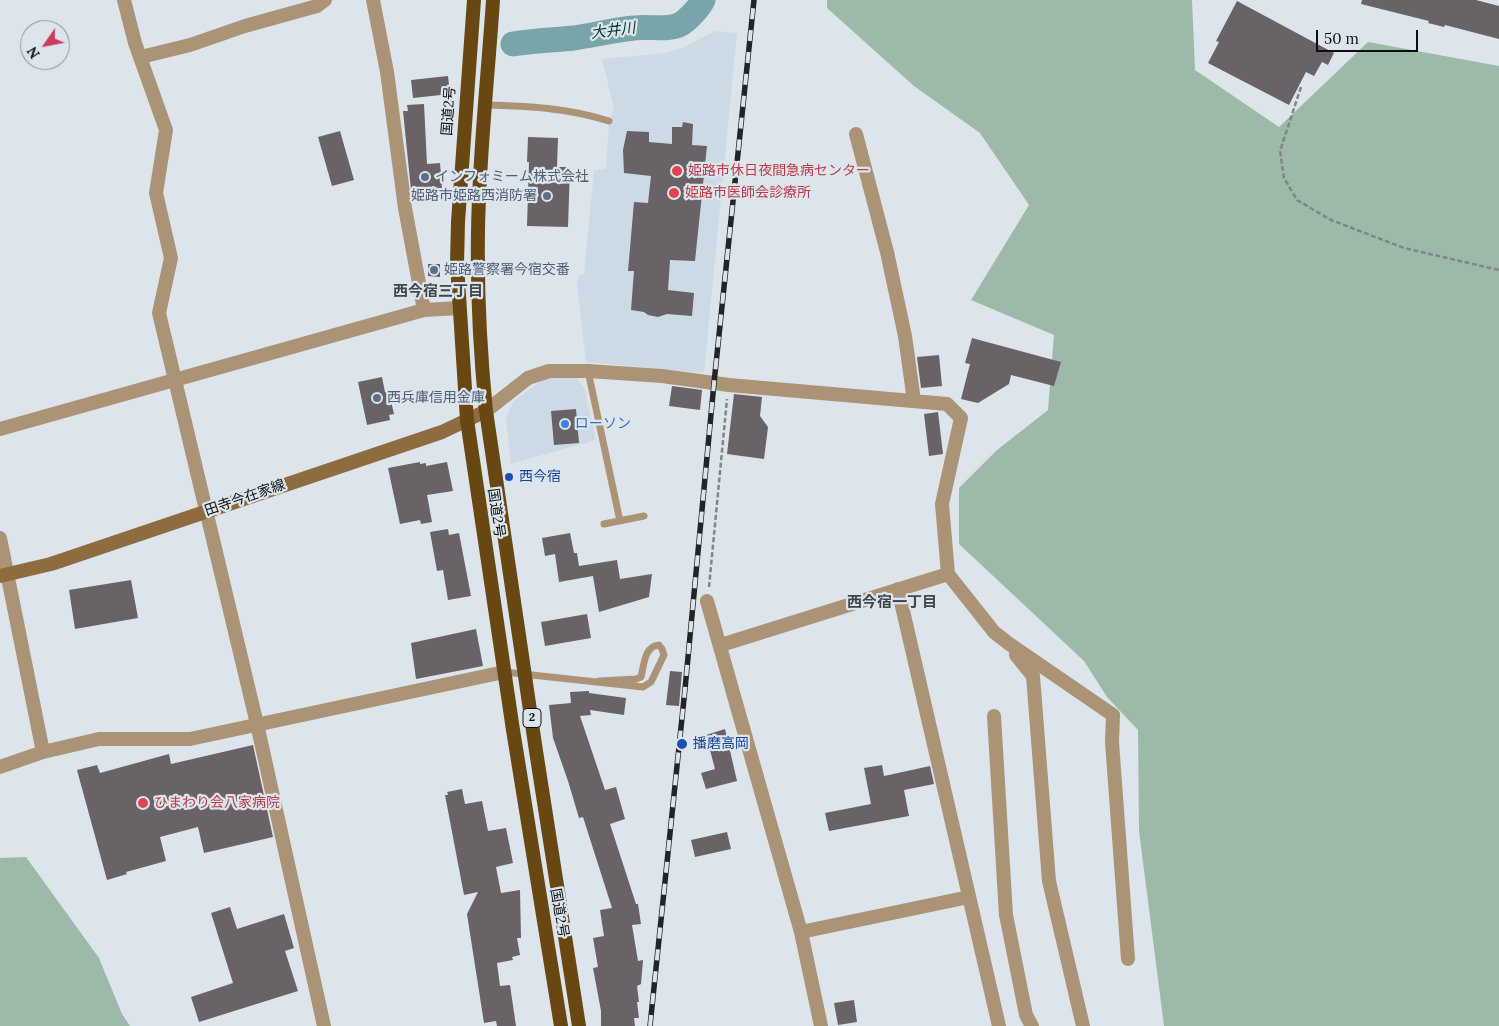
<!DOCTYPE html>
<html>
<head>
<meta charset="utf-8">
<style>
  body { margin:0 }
  #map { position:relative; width:1499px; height:1026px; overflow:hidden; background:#dde5ec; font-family:Lora,serif }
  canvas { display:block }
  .north { position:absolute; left:20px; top:20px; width:50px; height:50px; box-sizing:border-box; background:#dde5ec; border:1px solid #898f94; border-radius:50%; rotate:237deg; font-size:14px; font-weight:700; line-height:20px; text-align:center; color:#0c0e10 }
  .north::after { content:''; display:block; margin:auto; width:18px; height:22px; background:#cd3d59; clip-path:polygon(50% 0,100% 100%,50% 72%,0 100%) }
  .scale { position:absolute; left:1316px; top:30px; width:102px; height:22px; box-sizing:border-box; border:2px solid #0c0e10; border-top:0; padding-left:6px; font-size:15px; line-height:18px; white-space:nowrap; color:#0c0e10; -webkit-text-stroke:4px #dde5ec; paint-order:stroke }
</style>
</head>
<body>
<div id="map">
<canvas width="1499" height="1026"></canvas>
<div class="north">N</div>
<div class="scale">50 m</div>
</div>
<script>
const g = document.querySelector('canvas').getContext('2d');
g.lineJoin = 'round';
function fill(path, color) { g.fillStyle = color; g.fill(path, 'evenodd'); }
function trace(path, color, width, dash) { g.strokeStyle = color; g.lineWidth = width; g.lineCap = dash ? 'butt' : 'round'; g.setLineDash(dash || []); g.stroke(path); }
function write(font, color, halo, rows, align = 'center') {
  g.font = font + ' Lora,"Noto Sans JP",serif'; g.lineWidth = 4.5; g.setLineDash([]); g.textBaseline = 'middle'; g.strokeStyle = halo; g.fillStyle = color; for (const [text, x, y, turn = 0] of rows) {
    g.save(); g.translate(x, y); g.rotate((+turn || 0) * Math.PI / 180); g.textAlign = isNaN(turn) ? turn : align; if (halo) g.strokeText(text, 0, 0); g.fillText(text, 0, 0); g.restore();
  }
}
fill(new Path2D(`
  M715 31 737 33 704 373 586 362 577 284 579 275 584 274 594 170 606 169 609 121 614 109 602 59 666 53 682 48Z
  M553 377 576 378 584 387 596 440 511 464 506 418 513 402 542 380Z`), '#ccdae6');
fill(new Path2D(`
  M827 0H1192L1195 70 1279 127 1368 42 1499 66V1026H1164L1139 831 1138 730 1107 697 1084 661 959 544V488L997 450 1048 410 1054 335 971 300 1029 205 980 133 914 86 827 8Z
  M26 857 99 958 122 1014 130 1026H0V858Z`), '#9cbaa7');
trace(new Path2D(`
  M513 44C533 41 554 40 574 38 594 35 614 30 634 28 648 26 663 30 676 26 685 24 699 8 703 0`), '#77a5aa', 25);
fill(new Path2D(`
  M1362 0H1476L1499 6V39L1445 25 1444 27 1428 23 1429 21 1361 4Z
  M1237 1 1334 53 1328 65 1322 62 1314 76 1306 72 1289 105 1208 63 1219 42 1216 41Z
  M448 76 450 94 413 98 411 80Z
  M424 104 427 164 440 163 442 188 411 190 403 111H408L407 105Z
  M683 122 693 124 692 145 707 146 695 261 670 260 668 290 694 293 692 316 667 314 658 317 648 315 644 312 631 310 634 271H628L634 202 648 203 651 176 624 173 623 150 627 131 649 132V142L672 144V127H682Z
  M340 131 354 180 332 186 318 137Z
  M528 137 558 138 557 167H570L568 227 527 226 529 162H527Z
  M428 264H440V277L428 276Z
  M972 338 1061 362 1054 386 1011 375 1009 384 978 403 961 399 970 364 965 363Z
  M939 355 942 386 921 388 917 357Z
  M382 377 385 392H389L394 414 389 415 390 420 367 425 358 382Z
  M672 386 702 390 700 410 669 406Z
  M734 394 762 397 760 416 768 427 764 459 727 454Z
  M576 409 579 443 554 445 551 411Z
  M938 412 943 454 929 456 924 414Z
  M420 462V464L426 463V466L447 462 453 491 427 495 432 522 421 524 420 520 400 524 388 468Z
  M448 529 449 535 459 533 471 596 448 600 443 570 437 571 430 532Z
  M570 533 574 553H577L579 566 617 560 620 579 652 574 649 597 599 612 593 576 559 582 555 554 545 556 542 538Z
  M131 580 138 618 75 629 69 590Z
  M587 614 591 638 545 646 541 622Z
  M476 629 483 666 416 679 411 643Z
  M670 671 682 672 679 706 666 705Z
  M589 691V693L626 698 624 715 590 710 591 715 580 716 605 790 616 787 625 819 610 824 636 904H638L641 924 632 925 638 961 643 960 641 984 637 986 639 1002H637L639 1018H634L635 1026H601V1011L593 968 598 967 593 938 604 936 600 910 612 908 583 817 579 818 568 781 553 738 549 705 571 703 570 692Z
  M725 729 737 781 706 789 701 773 715 769 706 735Z
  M253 745 273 837 204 853 198 827 160 837 166 861 126 872 127 874 107 880 77 770 97 765 100 773 169 754 171 764Z
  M882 765 884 776 930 766 934 784 904 790 909 816 829 831 825 813 871 804 864 768Z
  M462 789 465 804 482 801 488 831 506 828 513 863 496 867 501 893 520 890 521 938H517L520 955 512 957 513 960 497 963 500 986 510 985 516 1026H497L496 1021 484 1023 467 914 478 892 464 895 445 795H448L447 792Z
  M727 832 731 849 695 857 691 840Z
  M230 907 237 929 284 914 294 948 285 951 298 991 199 1022 191 997 233 983 211 913Z
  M854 1000 857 1022 838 1025 834 1003Z`), '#696267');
trace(new Path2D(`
  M1301 87 1280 151 1284 178 1297 200 1331 220 1404 248 1499 270
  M709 587 727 399`), '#80858a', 2.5, [5, 2.5]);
trace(new Path2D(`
  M485 105C528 106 568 108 609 121
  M588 371 620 521
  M604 524 644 516
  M504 672 643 687 651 682 664 655 662 649 659 645C644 646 644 666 641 677L636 679 599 681`), '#ab9476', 7);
trace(new Path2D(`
  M124 0 135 43 166 130 156 193 171 258 159 313 257 724 324 1026
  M373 0 387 72 405 208 424 310
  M141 57 190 45 245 26 317 6 325 0
  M856 134 887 252 905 336 914 401
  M486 411 528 378 549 371H588L662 376 729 385 947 404 961 418 942 504 948 574 994 632 1008 643 1113 715 1112 742 1128 959
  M0 429 424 310 459 308
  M0 538 43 752
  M898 589 999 1026
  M707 601 801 932 821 1026
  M721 645 948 574
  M1016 655 1033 676 1049 881 1083 1026
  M994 716 1006 915 1026 1015 1032 1026
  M0 767 43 752 99 739H190L504 672
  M801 932 969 897`), '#ab9476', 14);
trace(new Path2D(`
  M0 576 51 564 442 432 486 411`), '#8e6c40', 14);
trace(new Path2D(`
  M474 0 458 222 457 264 467 420 513 730 561 1026
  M493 0C488 77 479 154 478 232 477 292 480 351 486 411L536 751 579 1026`), '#694712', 14);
const rail = new Path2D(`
  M650 1026 685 689 714 383 754 0`);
trace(rail, '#222527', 5.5);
trace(rail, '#dde5ec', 4, [11]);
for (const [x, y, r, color] of [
  [677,171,6,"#e0444e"],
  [425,177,5,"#5c6f8a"],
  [674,193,6,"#e0444e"],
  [547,196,5,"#5c6f8a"],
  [434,270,5,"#5c6f8a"],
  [377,398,5,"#5c6f8a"],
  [565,424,5,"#3f7fe0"],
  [509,477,5,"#1a4fb4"],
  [682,744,6,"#1a4fb4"],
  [143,803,6,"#e0444e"]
]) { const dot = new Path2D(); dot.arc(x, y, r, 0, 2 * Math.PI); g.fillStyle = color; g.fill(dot); trace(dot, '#dde5ec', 2); }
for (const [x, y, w] of [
  [532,718,18]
]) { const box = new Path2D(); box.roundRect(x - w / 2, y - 9.5, w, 19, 4); g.fillStyle = '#dde5ec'; g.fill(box); trace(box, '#0c0e10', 1); }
write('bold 12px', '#0c0e10', null, [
  ["2",532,718]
]);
write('14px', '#0c0e10', '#dde5ec', [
  ["国道2号",449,111,-86],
  ["田寺今在家線",245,498,-19],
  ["国道2号",496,513,82],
  ["国道2号",559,913,80]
]);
write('14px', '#be3a42', '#dde5ec', [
  ["姫路市休日夜間急病センター",688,171],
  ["姫路市医師会診療所",685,193],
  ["ひまわり会八家病院",154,803]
], 'left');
write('14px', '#4e5e75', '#dde5ec', [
  ["インフォミーム株式会社",435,177],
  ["姫路市姫路西消防署",537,196,"right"],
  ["姫路警察署今宿交番",444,270],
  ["西兵庫信用金庫",387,398]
], 'left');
write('14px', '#366cbe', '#dde5ec', [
  ["ローソン",575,424]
], 'left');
write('14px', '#164399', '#dde5ec', [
  ["西今宿",519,477],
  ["播磨高岡",693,744]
], 'left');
write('italic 15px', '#003034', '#dde5ec', [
  ["大井川",613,31,-7]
]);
write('bold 15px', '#40464c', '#dde5ec', [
  ["西今宿三丁目",438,292],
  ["西今宿一丁目",892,603]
]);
</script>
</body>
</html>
